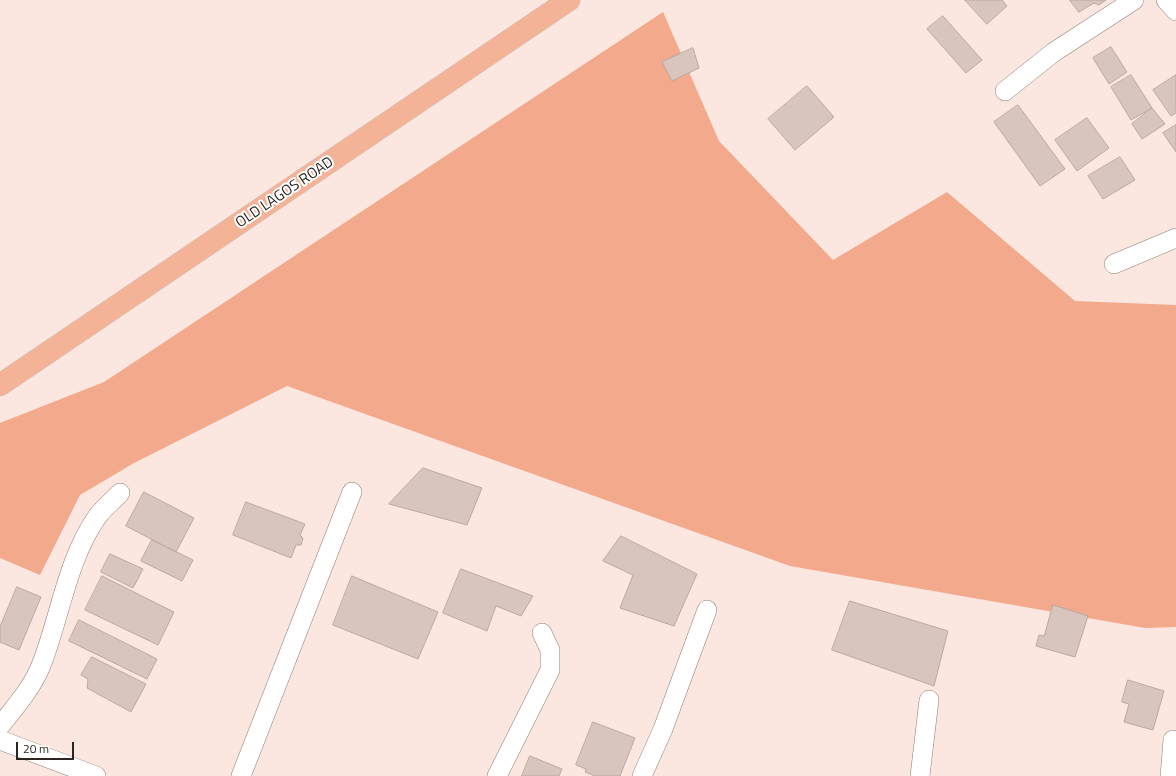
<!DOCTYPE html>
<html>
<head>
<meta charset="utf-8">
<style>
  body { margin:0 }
  #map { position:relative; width:1176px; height:776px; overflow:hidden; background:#fbe7df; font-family:"Titillium Web",sans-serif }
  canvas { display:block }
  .scale { position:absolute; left:16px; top:742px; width:58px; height:18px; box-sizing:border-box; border:2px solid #2b2421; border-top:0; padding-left:5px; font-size:12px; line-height:14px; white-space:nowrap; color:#2b2421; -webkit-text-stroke:3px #fff; paint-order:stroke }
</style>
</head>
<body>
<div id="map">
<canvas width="1176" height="776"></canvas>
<div class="scale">20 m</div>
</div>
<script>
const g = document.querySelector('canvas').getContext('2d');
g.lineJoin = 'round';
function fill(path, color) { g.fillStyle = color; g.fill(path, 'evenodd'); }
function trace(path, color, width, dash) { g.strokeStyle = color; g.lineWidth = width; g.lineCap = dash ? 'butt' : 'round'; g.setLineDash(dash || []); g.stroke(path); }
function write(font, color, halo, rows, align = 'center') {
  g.font = font + ' "Titillium Web",sans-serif'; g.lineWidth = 4; g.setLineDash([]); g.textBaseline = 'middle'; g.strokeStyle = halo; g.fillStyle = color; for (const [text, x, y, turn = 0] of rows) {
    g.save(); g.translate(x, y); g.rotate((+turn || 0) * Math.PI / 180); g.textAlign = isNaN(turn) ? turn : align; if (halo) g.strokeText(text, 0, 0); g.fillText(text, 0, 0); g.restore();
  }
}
fill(new Path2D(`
  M663 12 719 141 833 260 947 192 1075 301 1176 305V627L1145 628 790 566 287 386 134 463 80 495 40 575 0 558V423L104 382Z`), '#f3a98b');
const building = new Path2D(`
  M965 0H1002L1007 6 987 24Z
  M1070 0H1106L1099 5 1094 3 1079 12Z
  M943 16 982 60 966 73 927 29Z
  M1111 47 1127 72 1109 84 1093 58Z
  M693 48 699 68 672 81 662 62Z
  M1131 75 1152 108 1131 120 1111 87Z
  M1176 75V113L1171 116 1153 90Z
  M807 86 834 117 795 150 768 119Z
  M1018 105 1065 169 1040 186 994 122Z
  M1152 108 1165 124 1142 139 1132 124Z
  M1087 118 1109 148 1077 171 1055 140Z
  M1176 125V152L1163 133Z
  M1120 157 1135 180 1103 199 1088 176Z
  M423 468 482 488 467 525 389 504Z
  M144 492 194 518 176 552 126 526Z
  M246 502 305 524 300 535 303 538 301 545H296L291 558 233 535Z
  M621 536 697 574 674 626 620 608 633 575 603 561Z
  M152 540 193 560 182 581 141 561Z
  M110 554 143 569 133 588 101 572Z
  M461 569 533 596 521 616 496 606 487 631 443 613Z
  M102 576 174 612 158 645 85 610Z
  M352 576 438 612 418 659 333 625Z
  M17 587 41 597 19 650 0 642V627Z
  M850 601 948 631 934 686 832 650Z
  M1053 605 1088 616 1075 657 1036 646 1039 635 1044 636Z
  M79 620 157 659 147 679 69 641Z
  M92 657 146 684 131 712 87 688 88 679 81 675Z
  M1128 680 1164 691 1153 730 1124 722 1129 704 1122 702Z
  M593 722 635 738 620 776H595L585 772 586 769 576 765Z
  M530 756 562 769 559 776H522Z`);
fill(building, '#d8c5bd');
trace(building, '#bba8a1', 1);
const minor = new Path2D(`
  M1166 0 1176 11
  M1005 91 1054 52 1134 0
  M1114 264 1176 238
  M0 726C16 706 33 687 42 663 60 616 68 558 97 517 103 508 113 501 120 493
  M0 740 96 776
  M241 776 352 492
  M497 776 550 670V650L542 633
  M642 776 663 729 707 610
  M920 776 929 700
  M1170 776 1173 740`);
const primary = new Path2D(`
  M0 385 569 0`);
trace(minor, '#8e7c75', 20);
trace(primary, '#d0cfce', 23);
trace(minor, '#fff', 19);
trace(primary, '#f4b296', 22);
write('15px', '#2b2421', '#fff', [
  ["OLD LAGOS ROAD",285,193,-34]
]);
</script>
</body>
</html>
